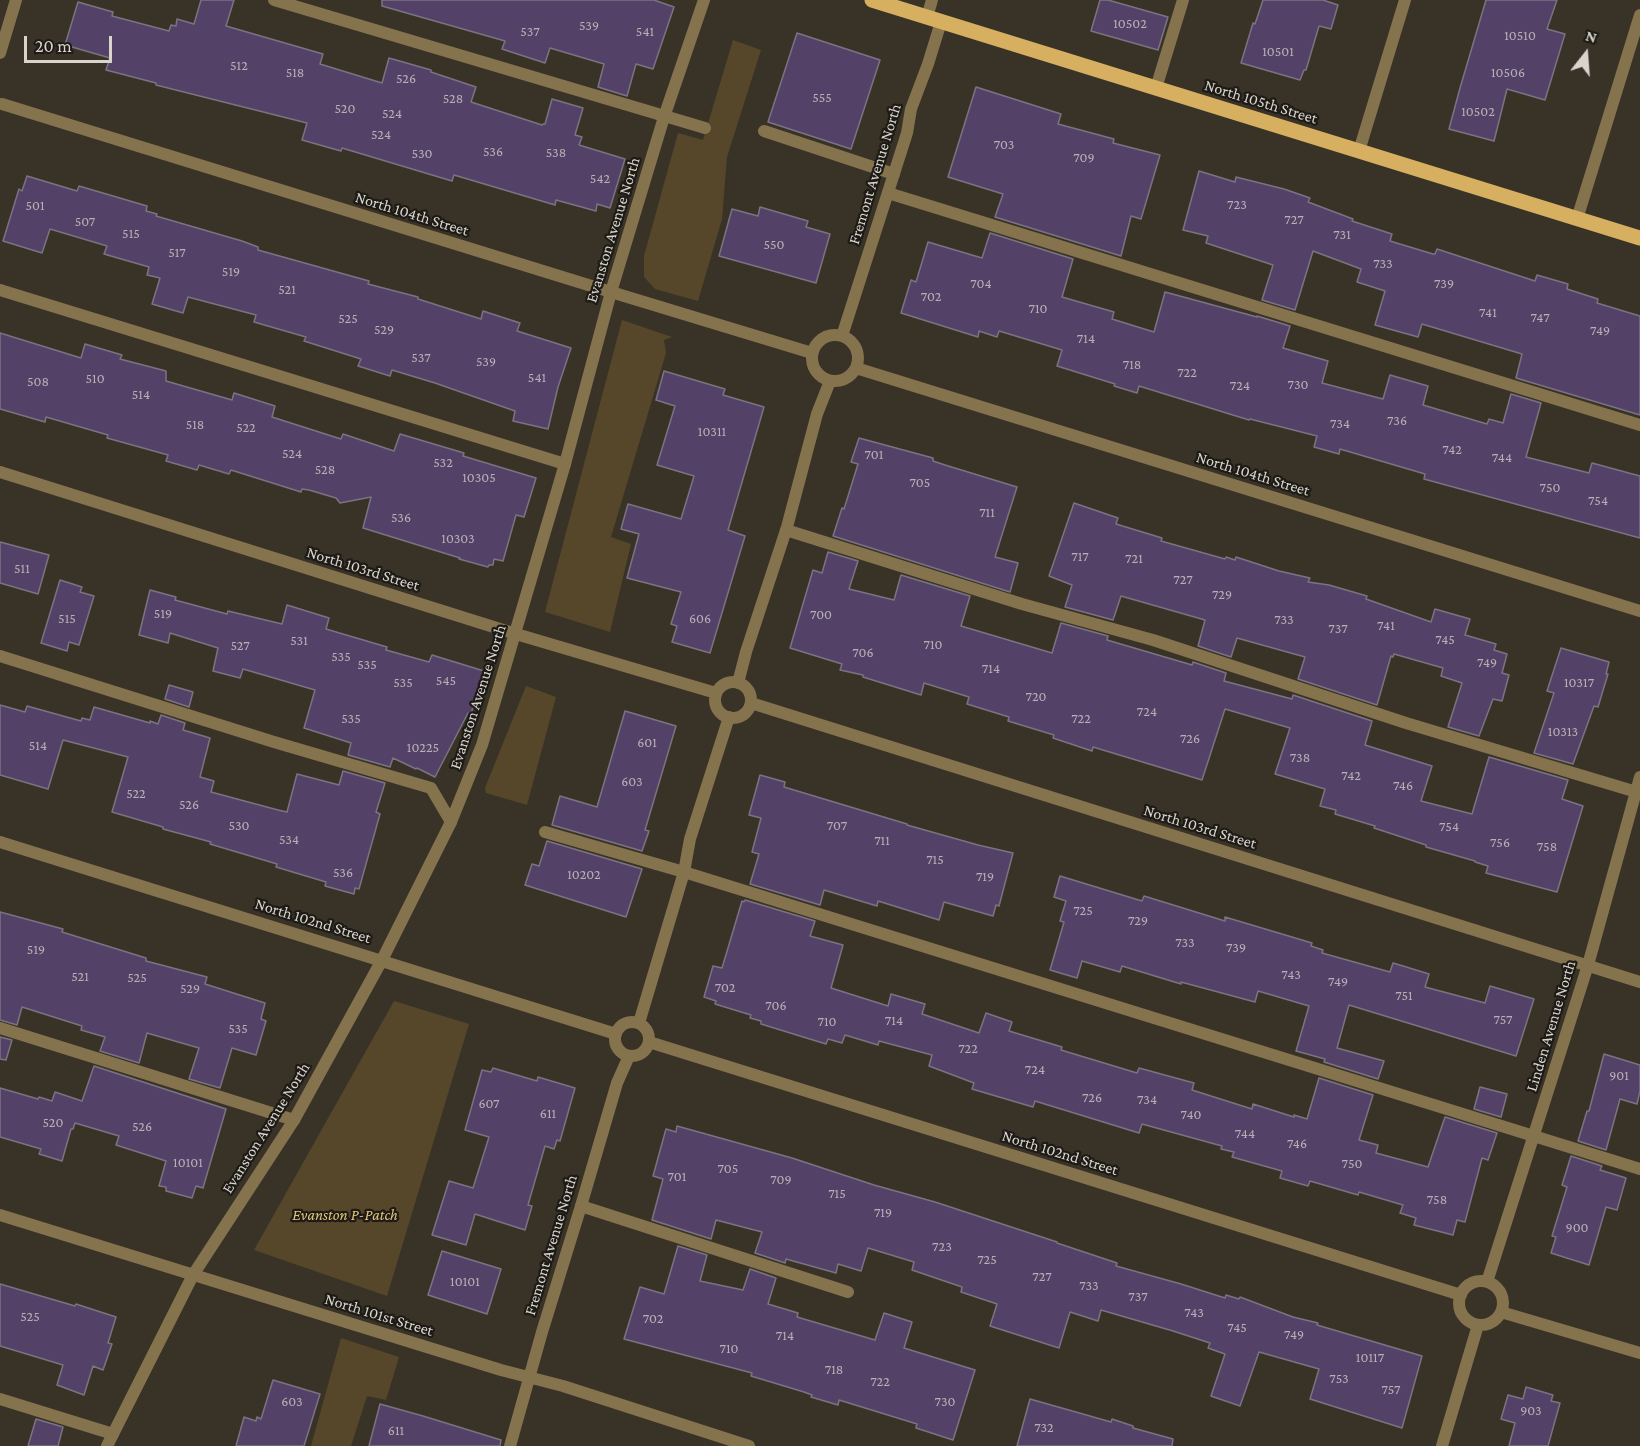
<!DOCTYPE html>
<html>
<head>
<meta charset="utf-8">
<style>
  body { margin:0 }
  #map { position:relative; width:1640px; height:1446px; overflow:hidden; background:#393327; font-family:"Crimson Pro",serif }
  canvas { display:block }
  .north { position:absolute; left:1556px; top:24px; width:60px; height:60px; -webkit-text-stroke:4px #1e1b16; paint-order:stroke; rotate:17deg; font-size:16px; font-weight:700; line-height:24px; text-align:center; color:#d9d5ce }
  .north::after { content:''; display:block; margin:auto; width:21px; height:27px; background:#d9d5ce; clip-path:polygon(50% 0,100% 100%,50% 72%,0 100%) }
  .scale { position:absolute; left:24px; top:36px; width:88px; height:27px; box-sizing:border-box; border:3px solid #d9d5ce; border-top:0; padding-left:8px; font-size:18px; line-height:21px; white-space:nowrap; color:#d9d5ce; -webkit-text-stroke:4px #1e1b16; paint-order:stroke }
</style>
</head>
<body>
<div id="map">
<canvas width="1640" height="1446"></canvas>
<div class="north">N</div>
<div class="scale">20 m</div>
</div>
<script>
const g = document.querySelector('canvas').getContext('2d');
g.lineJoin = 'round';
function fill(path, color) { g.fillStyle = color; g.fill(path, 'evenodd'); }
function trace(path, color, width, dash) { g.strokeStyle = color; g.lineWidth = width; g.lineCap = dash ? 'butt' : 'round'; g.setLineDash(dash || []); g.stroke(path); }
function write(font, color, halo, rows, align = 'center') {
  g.font = font + ' "Crimson Pro",serif'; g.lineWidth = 4.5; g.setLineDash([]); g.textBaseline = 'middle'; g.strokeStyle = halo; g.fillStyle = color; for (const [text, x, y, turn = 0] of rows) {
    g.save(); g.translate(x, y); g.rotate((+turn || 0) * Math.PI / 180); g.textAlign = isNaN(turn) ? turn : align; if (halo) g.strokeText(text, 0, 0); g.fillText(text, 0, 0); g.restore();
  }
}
fill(new Path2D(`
  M733 40 761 50 727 157 722 219 698 301 655 289 644 277V256L678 133 703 140Z
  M622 320 672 337 664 340 666 353 611 537 631 544 610 632 545 612Z
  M526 686 556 697 527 805 486 793 485 788Z
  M394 1001 469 1024 387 1296 254 1250Z
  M341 1338 399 1357 386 1400 367 1396 351 1446H311Z`), '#56472a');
const building = new Path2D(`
  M201 0H234L226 26 323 54 320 64 382 83 389 58 431 70V72L476 87 471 102 542 125 543 124H545L552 99 583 108 575 135 582 137 579 145 625 159 610 208 597 204 596 211 556 200 555 205 454 175 452 181 342 148 341 151 302 140 307 123 156 85V83L106 70 110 58 65 45 78 2 113 12 112 16 169 31 171 25 176 26 177 19 194 24Z
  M382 0H654L674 7 653 69 636 64 627 96 598 87 604 64 550 48 545 63 502 49 505 41 382 6Z
  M1100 0H1108L1168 17 1158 50 1091 31Z
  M1263 0H1323L1338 5 1331 29 1319 26 1306 70H1304L1300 80 1241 63 1253 23 1255 24Z
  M1486 0H1557L1547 29 1565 34 1545 100 1507 89 1494 141 1449 129 1460 88Z
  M797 33 880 60 851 149 768 122Z
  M976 87 1061 114 1058 124 1114 139 1113 143 1160 155 1141 219 1131 216 1121 256 995 217 1003 194 948 177Z
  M1199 171 1235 182 1236 177 1284 189 1310 198 1308 202 1353 219 1352 221 1392 234 1390 241 1433 254H1435L1437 249 1535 281 1537 275 1568 284 1567 289 1598 299 1597 303 1640 316V415L1516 378 1522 354 1422 324 1418 337 1375 325 1385 291 1357 282 1361 269 1313 251 1295 310 1262 300 1273 265 1206 243 1208 236 1183 230Z
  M27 176 77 191 79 186 147 206 146 211 157 214 156 216 242 241 258 247V250L369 281 368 284 418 297V299L481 319 483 311 520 323 517 331 571 348 558 387 548 429 513 421 515 411 435 383 392 370 390 376 358 366 361 359 304 341 306 337 254 322 256 315 188 297 183 313 152 304 160 278 147 275 149 267 104 254 107 246 50 229 42 253 3 241 19 189 22 191Z
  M760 207 808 221 806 227 830 234 816 283 719 256 732 209 758 216Z
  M990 233 1073 259 1062 297 1114 312 1112 319 1154 332 1165 292 1257 317V316L1290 326 1283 348 1328 361 1322 383 1383 399 1390 375 1428 386 1423 405 1487 424 1489 419 1503 423 1511 394 1541 403 1526 457 1589 473 1592 463 1640 476V538L1424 479 1425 474 1340 449 1339 454 1314 447 1317 436 1250 419 1249 420 1139 386 1137 393 1114 386 1115 384 1057 366 1062 350 999 331 997 337 979 331 978 337 901 313 911 280 916 282 928 242 982 258Z
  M0 333 81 358 85 344 122 355 120 359 166 371V381L232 400 234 393 275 406 272 417 341 439 343 434 394 451 400 434 464 453 463 456 536 478 524 517 516 515 503 561 494 559 493 565H489L488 567 459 559 460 558 363 528 371 497 340 503 336 498 309 490 302 489 301 492 231 470 229 474 199 465 197 470 166 461 168 455 107 438 108 435 46 417 45 422 0 409Z
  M664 371 725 389 723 395 764 407 728 530 745 536 710 653 672 642 677 626 671 624 681 592 627 578 639 534 621 529 628 504 681 519 694 476 657 465 675 406 656 400Z
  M859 438 933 458V461L945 465 1017 487 995 557 1018 563 1010 592 833 536 842 508 844 509 858 464 851 462Z
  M1074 503 1118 518 1116 524 1162 538 1161 541 1225 559 1226 557 1235 560 1236 557 1279 571 1310 578 1308 582 1329 585 1367 596 1366 599 1431 622 1435 609 1470 619 1465 635 1496 644 1494 650 1507 654 1502 673 1509 675 1502 701 1493 699 1479 736 1448 727 1462 683 1441 676 1443 668 1394 654 1393 657 1391 656 1377 705 1298 679 1305 657 1237 638 1231 657 1198 646 1205 620 1121 596 1113 620 1065 607 1072 585 1049 576Z
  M0 542 49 555 38 594 0 583Z
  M828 552 858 561 849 589 894 600 901 575 970 596 961 626 1052 653 1061 623 1108 636 1107 640 1192 665 1193 662 1226 673 1224 681 1292 699 1293 695 1372 721 1365 745 1432 766 1421 801 1472 814 1489 757 1568 780 1562 799 1583 806 1557 892 1486 873 1488 866 1475 862V861L1426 847V845L1374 828 1375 826 1335 814 1336 810 1320 806 1325 789 1275 774 1290 728 1225 709 1202 780 1093 747 1092 751 1053 738 1054 735 1008 721 1009 717 967 704 969 697 924 683 921 695 863 677V675L840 670 842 664 790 648 813 570 822 573Z
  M60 580 82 587 80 592 94 596 79 645 69 642 67 651 41 643Z
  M150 590 176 597 175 600 227 614 228 611 282 624 287 605 329 618 326 629 387 647 386 650 429 662 432 655 484 671 471 714 468 713 435 777 417 768 416 769 393 758 390 767 348 755 351 743 304 728 315 690 243 669 240 678 213 671 218 648 170 633 168 643 139 635Z
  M1561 648 1609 662 1606 674H1608L1598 707 1594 706 1573 764 1534 753 1554 693 1547 691Z
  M169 685 193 692 189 707 165 699Z
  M0 705 25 712 27 706 81 721 82 718 90 720 94 707 150 723V721L158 724 161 715 185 723 183 730 210 738 200 777 214 781 211 792 278 810 287 812 297 774 339 785 343 771 385 783 376 812 380 814 359 889 355 888 354 894 325 886 326 882 276 867 277 864 210 844 211 842 163 829V827L112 812 128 757 63 740 48 789 0 775Z
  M625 711 676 726 645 830 649 831 642 851 552 825 560 796 597 807Z
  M760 775 785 782 784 787 907 824V825L978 845 1013 853 999 906 996 905 993 916 944 902 939 920 878 901 877 906 824 890 820 905 750 884 759 854 752 852 761 818 749 815Z
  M547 841 642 869 626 917 525 885 532 864 539 866Z
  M1060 876 1142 901 1144 896 1225 921V917L1312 943 1311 946 1323 950 1322 953 1390 972 1393 963 1403 966 1429 974 1425 987 1485 1003 1490 986 1534 999 1516 1056 1349 1005 1337 1048 1384 1061 1378 1079 1324 1062 1325 1059 1296 1051 1309 1006 1258 991 1255 1002 1181 982V984L1122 966 1120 972 1082 961 1077 978 1050 970 1064 922 1060 921 1066 901 1054 897Z
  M745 900 815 921 810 936 843 945 831 988 888 1006 891 994 925 1004 922 1014 979 1033 986 1013 1012 1022 1009 1031 1062 1047 1061 1050 1137 1073 1139 1068 1194 1083 1192 1090 1252 1109 1253 1104 1294 1117V1115L1307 1119 1319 1078 1373 1095 1359 1140 1378 1145 1376 1153 1428 1167 1445 1117 1497 1133 1488 1160 1482 1158 1465 1222 1457 1220 1453 1235 1414 1225 1416 1218 1400 1213 1403 1205 1359 1192 1358 1195 1310 1181 1308 1186 1280 1178 1282 1171 1232 1157 1234 1152 1221 1149 1222 1146 1142 1124 1139 1133 1035 1101 1033 1107 972 1089 974 1083 929 1066 932 1055 879 1041 878 1045 845 1035 842 1043 828 1039 826 1044 761 1024V1021L750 1018 751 1015 715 1004 716 1001 704 997 713 966 722 968 742 901 744 902Z
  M0 912 63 929 62 932 146 958V961L207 977 205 984 265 1003 261 1019 266 1021 256 1055 232 1048 220 1088 189 1079 199 1048 147 1033 139 1063 100 1051 105 1037 81 1030 82 1026 22 1007 17 1025 0 1020Z
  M0 1037 12 1040 6 1060 0 1059Z
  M1604 1054 1640 1065V1091L1637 1104 1620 1099 1606 1150 1578 1141 1587 1111H1589Z
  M94 1066 226 1109 203 1188 196 1186 192 1198 166 1191V1187L159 1186 166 1161 116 1145 119 1136 75 1123 73 1129H71L62 1161 39 1154 41 1149 0 1137V1088L38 1099 39 1097 52 1101 55 1092 82 1101Z
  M493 1068 537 1081 538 1077 575 1088 560 1141 557 1140 554 1149 545 1146 528 1205 532 1206 525 1230 475 1214 466 1245 432 1235 449 1181 473 1188 489 1137 465 1130 482 1070 491 1072Z
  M1480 1087 1507 1094 1501 1117 1474 1109Z
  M677 1126 792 1158 874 1185 935 1202 1057 1242V1243L1117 1263 1116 1266 1181 1284 1225 1298 1226 1295 1239 1299 1240 1297 1293 1317 1318 1323 1317 1325 1422 1356 1402 1428 1310 1399 1319 1369 1259 1352 1240 1406 1211 1396 1225 1354 1208 1348 1210 1343 1173 1331 1101 1310 1098 1321 1070 1312 1059 1348 990 1326 997 1304 961 1292 962 1287 912 1270 914 1262 868 1248 861 1271 838 1264 836 1273 786 1259 785 1263 755 1253 762 1232 716 1220 711 1239 652 1220 663 1179 653 1176 666 1129 676 1132Z
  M1571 1156 1602 1166 1600 1170 1626 1178 1617 1210 1606 1207 1589 1265 1551 1253 1556 1237 1552 1236 1567 1187 1562 1185Z
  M678 1246 707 1255 700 1281 743 1290 750 1269 776 1278 768 1304 798 1313 797 1317 875 1340 884 1313 912 1322 904 1348 975 1370 953 1440 916 1428 917 1424 839 1400 838 1405 811 1397 812 1395 804 1392 751 1376 752 1373 624 1339 640 1287 664 1294Z
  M442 1251 501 1269 487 1314 428 1295Z
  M0 1284 75 1306 76 1304 116 1317 108 1343 112 1344 103 1370 93 1366 84 1395 57 1385 63 1365 0 1346Z
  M273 1380 320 1394 304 1446H236L244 1417 256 1421 257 1417 261 1419Z
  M1526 1387 1553 1395 1551 1401 1560 1403 1548 1446H1509L1515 1423 1501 1419 1508 1395 1523 1399Z
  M1030 1399 1111 1422 1112 1419 1133 1426V1428L1173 1439 1172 1446H1017Z
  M380 1404 423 1416 501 1440 500 1446H369Z
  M36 1419 63 1427 58 1446H28Z`);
fill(building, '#544168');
trace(building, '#7a7482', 1.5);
trace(new Path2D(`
  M274 0 705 128
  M1156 88 1183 0
  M764 131 894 174
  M888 193 1640 425
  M1577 219 1640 15
  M0 290 565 464
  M786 530 1022 604 1153 640 1406 723 1640 793
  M0 656 274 742 431 788 451 822
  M545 832 684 872 1640 1169
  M0 1028 294 1120
  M581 1206 848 1292
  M0 1399 113 1434`), '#85734e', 12);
trace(new Path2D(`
  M927 17 932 0
  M0 53 16 0
  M2 104 611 292 812 353
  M1359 151 1405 0
  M812 358a23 23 0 1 1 46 0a23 23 0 1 1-46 0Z
  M842 336 907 133 911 109 928 64 941 22
  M856 368 1640 611
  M0 472 516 634 716 693
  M715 700a18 18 0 1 1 36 0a18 18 0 1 1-36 0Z
  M738 683 746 652 787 527 817 414 830 381
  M751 703 1640 982
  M0 842 616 1034
  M615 1039a17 17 0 1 1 34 0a17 17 0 1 1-34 0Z
  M639 1023 684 872 690 839 729 717
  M649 1042 1461 1295
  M0 1215 501 1370 563 1386 749 1446
  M1459 1303a22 22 0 1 1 44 0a22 22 0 1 1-44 0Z
  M1487 1282 1588 965 1640 777
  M1501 1312 1640 1353
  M107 1446 193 1275 294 1120 382 960 451 822 482 745 565 464 611 292 664 117 704 0
  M510 1446 542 1332 581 1206 617 1083 629 1056
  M1442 1446 1478 1325`), '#85734e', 12);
trace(new Path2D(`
  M872 0 1640 238`), '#d7af60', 15);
write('14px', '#b8b0b4', null, [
  ["10502",1130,24],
  ["539",589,26],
  ["537",530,32],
  ["541",645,32],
  ["10510",1520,36],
  ["10501",1278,52],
  ["512",239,66],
  ["518",295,73],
  ["10506",1508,73],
  ["526",406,79],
  ["555",822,98],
  ["528",453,99],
  ["520",345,109],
  ["10502",1478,112],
  ["524",392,114],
  ["524",381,135],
  ["703",1004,145],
  ["536",493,152],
  ["538",556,153],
  ["530",422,154],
  ["709",1084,158],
  ["542",600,179],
  ["723",1237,205],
  ["501",35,206],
  ["727",1294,220],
  ["507",85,222],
  ["515",131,234],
  ["731",1342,235],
  ["550",774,245],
  ["517",177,253],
  ["733",1383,264],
  ["519",231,272],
  ["704",981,284],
  ["739",1444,284],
  ["521",287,290],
  ["702",931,297],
  ["710",1038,309],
  ["741",1488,313],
  ["747",1540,318],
  ["525",348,319],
  ["529",384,330],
  ["749",1600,331],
  ["714",1086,339],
  ["537",421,358],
  ["539",486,362],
  ["718",1132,365],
  ["722",1187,373],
  ["541",537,378],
  ["510",95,379],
  ["508",38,382],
  ["730",1298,385],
  ["724",1240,386],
  ["514",141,395],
  ["736",1397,421],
  ["734",1340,424],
  ["518",195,425],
  ["522",246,428],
  ["10311",712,432],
  ["742",1452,450],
  ["524",292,454],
  ["701",874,455],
  ["744",1502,458],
  ["532",443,463],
  ["528",325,470],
  ["10305",479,478],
  ["705",920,483],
  ["750",1550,488],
  ["754",1598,501],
  ["711",987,513],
  ["536",401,518],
  ["10303",458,539],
  ["717",1080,557],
  ["721",1134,559],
  ["511",22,569],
  ["727",1183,580],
  ["729",1222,595],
  ["519",163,614],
  ["700",821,615],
  ["515",67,619],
  ["606",700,619],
  ["733",1284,620],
  ["741",1386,626],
  ["737",1338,629],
  ["745",1445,640],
  ["531",299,641],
  ["710",933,645],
  ["527",240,646],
  ["706",863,653],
  ["535",341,657],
  ["749",1487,663],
  ["535",367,665],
  ["714",991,669],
  ["545",446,681],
  ["535",403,683],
  ["10317",1579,683],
  ["720",1036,697],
  ["724",1147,712],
  ["535",351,719],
  ["722",1081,719],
  ["10313",1563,732],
  ["726",1190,739],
  ["601",647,743],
  ["514",38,746],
  ["10225",423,748],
  ["738",1300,758],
  ["742",1351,776],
  ["603",632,782],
  ["746",1403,786],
  ["522",136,794],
  ["526",189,805],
  ["530",239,826],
  ["707",837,826],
  ["754",1449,827],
  ["534",289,840],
  ["711",882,841],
  ["756",1500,843],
  ["758",1547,847],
  ["715",935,860],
  ["536",343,873],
  ["10202",584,875],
  ["719",985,877],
  ["725",1083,911],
  ["729",1138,921],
  ["733",1185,943],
  ["739",1236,948],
  ["519",36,950],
  ["743",1291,975],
  ["521",80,977],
  ["525",137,978],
  ["749",1338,982],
  ["702",725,988],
  ["529",190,989],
  ["751",1404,996],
  ["706",776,1006],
  ["757",1503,1020],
  ["714",894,1021],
  ["710",827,1022],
  ["535",238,1029],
  ["722",968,1049],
  ["724",1035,1070],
  ["901",1619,1076],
  ["726",1092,1098],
  ["734",1147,1100],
  ["607",489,1104],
  ["611",548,1114],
  ["740",1191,1115],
  ["520",53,1123],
  ["526",142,1127],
  ["744",1245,1134],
  ["746",1297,1144],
  ["10101",188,1163],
  ["750",1352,1164],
  ["705",728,1169],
  ["701",677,1177],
  ["709",781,1180],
  ["715",837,1194],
  ["758",1437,1200],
  ["719",883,1213],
  ["900",1577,1228],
  ["723",942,1247],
  ["725",987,1260],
  ["727",1042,1277],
  ["10101",465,1282],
  ["733",1089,1286],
  ["737",1138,1297],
  ["743",1194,1313],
  ["525",30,1317],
  ["702",653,1319],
  ["745",1237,1328],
  ["749",1294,1335],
  ["714",785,1336],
  ["710",729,1349],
  ["10117",1370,1358],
  ["718",834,1370],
  ["753",1339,1379],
  ["722",880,1382],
  ["757",1391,1390],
  ["603",292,1402],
  ["730",945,1402],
  ["903",1531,1411],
  ["732",1044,1428],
  ["611",396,1431]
]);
write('16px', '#d9d5ce', '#1e1b16', [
  ["North 105th Street",1261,102,17],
  ["Fremont Avenue North",875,174,-73],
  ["North 104th Street",412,214,17],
  ["Evanston Avenue North",613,230,-73],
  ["North 104th Street",1253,474,17],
  ["North 103rd Street",363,569,17],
  ["Evanston Avenue North",478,697,-72],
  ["North 103rd Street",1200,827,17],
  ["North 102nd Street",313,921,17],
  ["Linden Avenue North",1551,1026,-73],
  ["Evanston Avenue North",266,1128,-58],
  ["North 102nd Street",1060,1153,17],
  ["Fremont Avenue North",551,1245,-73],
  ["North 101st Street",379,1315,17]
]);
write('italic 16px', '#e5c27c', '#1e1b16', [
  ["Evanston P-Patch",345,1215]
]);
</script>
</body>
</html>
